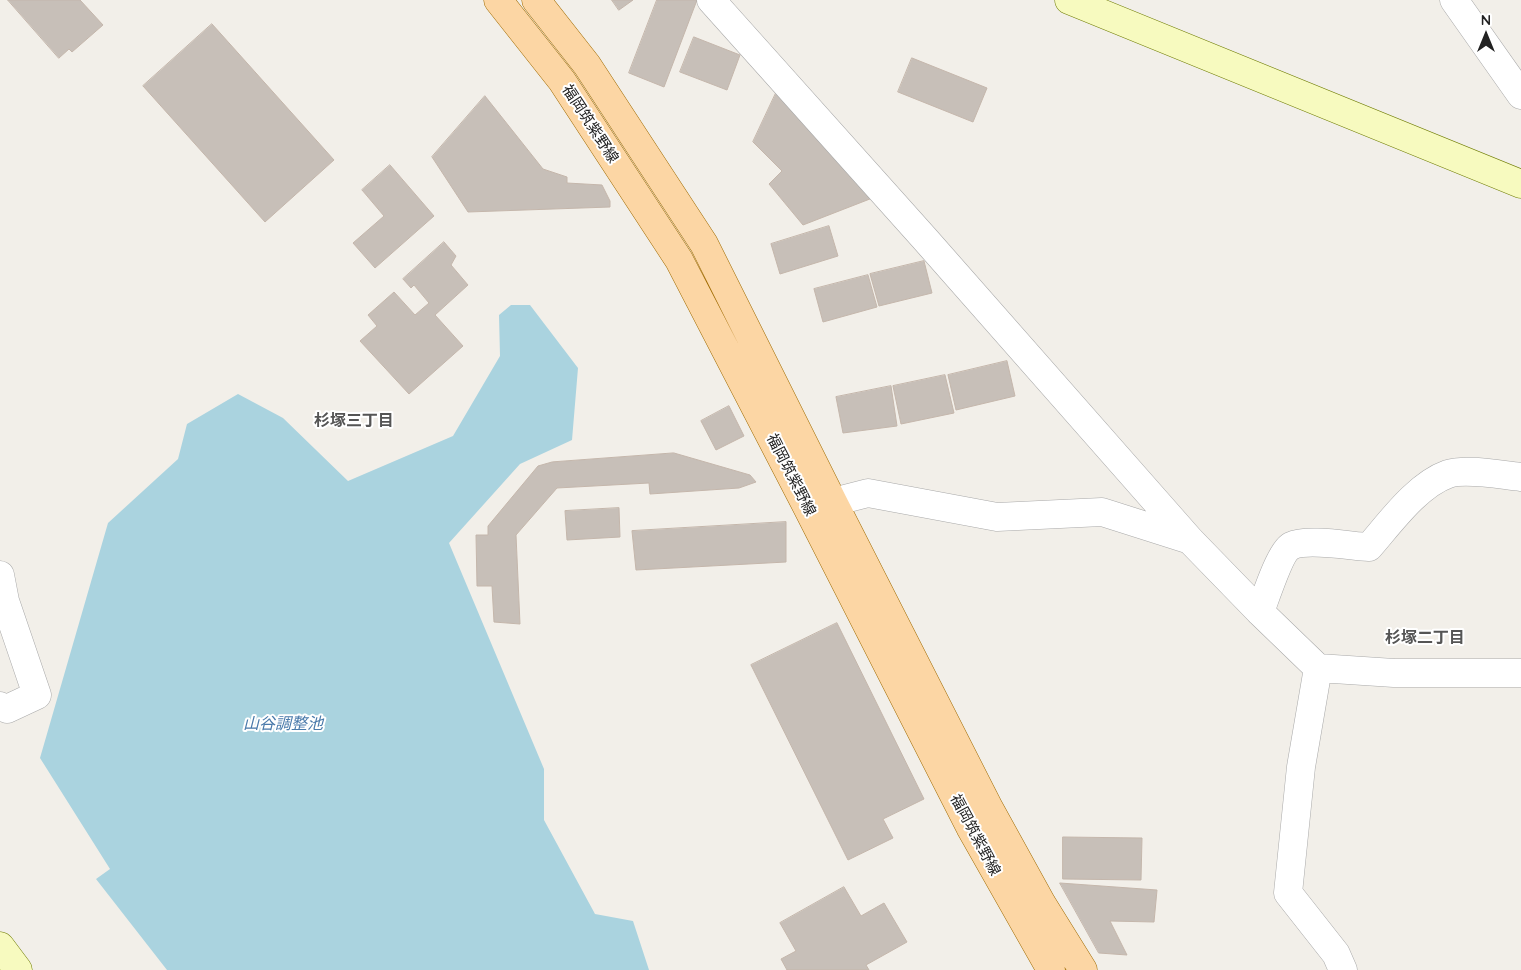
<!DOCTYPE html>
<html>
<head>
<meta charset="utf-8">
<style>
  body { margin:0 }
  #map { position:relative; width:1521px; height:970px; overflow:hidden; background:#f2efe9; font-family:Quicksand,sans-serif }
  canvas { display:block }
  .north { position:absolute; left:1461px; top:10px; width:50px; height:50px; -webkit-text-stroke:4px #fff; paint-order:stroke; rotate:0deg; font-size:14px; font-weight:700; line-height:20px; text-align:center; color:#222 }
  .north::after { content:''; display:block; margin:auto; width:18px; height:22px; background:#222; clip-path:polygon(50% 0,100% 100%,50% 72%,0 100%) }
</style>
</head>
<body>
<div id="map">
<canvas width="1521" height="970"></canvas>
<div class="north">N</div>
</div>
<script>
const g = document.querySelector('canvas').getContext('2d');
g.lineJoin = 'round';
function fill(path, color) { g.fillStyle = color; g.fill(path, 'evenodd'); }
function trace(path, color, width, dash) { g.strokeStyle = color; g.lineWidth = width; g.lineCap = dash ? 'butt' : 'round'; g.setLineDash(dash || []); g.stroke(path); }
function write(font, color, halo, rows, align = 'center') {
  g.font = font + ' Quicksand,"Noto Sans JP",sans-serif'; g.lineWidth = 4; g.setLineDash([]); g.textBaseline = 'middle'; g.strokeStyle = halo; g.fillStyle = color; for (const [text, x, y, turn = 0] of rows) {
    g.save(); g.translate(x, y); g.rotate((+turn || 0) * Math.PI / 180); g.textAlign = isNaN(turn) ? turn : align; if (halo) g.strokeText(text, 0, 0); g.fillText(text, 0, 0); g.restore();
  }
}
fill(new Path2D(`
  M511 305H530L578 368 572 440 520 464 449 543 544 769V820L595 914 633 921 649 970H167L96 879 110 869 40 758 108 523 178 459 187 424 238 394 283 418 348 481 453 436 500 356 499 315Z`), '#aad3df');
const building = new Path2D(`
  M8 0H80L103 25 72 52 69 49 59 58Z
  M612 0H633L619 10Z
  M657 0H697L664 87 629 73Z
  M212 24 334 160 265 222 143 86Z
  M694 37 740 55 727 90 680 72Z
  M912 58 987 88 973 122 898 92Z
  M776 93 875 197 803 225 769 184 782 171 753 142Z
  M485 96 543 169 567 177V183L602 185 610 201V207L468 212 432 157Z
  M390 165 434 216 375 268 353 243 384 216 362 190Z
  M829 226 838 256 780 274 771 244Z
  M444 242 456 256 451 265 468 285 435 315 463 346 409 394 360 341 377 326 368 315 394 292 415 315 429 303 414 285 411 288 403 279Z
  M924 261 932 293 879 306 870 274Z
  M868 275 877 307 823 322 814 289Z
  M1007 361 1015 396 956 410 948 375Z
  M945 375 954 413 901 424 893 386Z
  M891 386 897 426 843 433 836 397Z
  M729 406 744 436 716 450 701 421Z
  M674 453 750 475 756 482 739 488 650 494 649 483 557 488 516 535 520 624 494 622 492 586H477L476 535H488V526L538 466 552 462Z
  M619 508 620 537 567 540 565 511Z
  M786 522V562L636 570 632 531Z
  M837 623 924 799 883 819 893 838 848 860 751 665Z
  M1063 837 1142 838 1141 880 1063 879Z
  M1060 883 1157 890 1154 922 1110 921 1127 955 1099 953Z
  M844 887 861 916 884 903 907 942 866 965 869 970H787L781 959 796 951 780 923Z`);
fill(building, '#c7bfb8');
trace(building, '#c4b6ab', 1);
const street = new Path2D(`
  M711 0 925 239 1190 540 1260 612 1318 668 1394 673H1521
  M1454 0 1521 95
  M833 502 868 493 997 517 1102 512 1190 540
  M0 575 5 601 37 695 7 709 0 706
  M1260 612C1265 599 1280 552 1291 546 1307 538 1350 546 1369 547 1390 523 1417 485 1448 474 1466 468 1501 475 1521 477
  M1318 668 1301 767 1288 893 1336 954 1343 970`);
const secondary = new Path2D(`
  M1069 0 1521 184
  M0 946 18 970`);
const primary = new Path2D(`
  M498 0 562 81 679 260 807 507 970 827 1051 970
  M536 0 587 65 704 244 833 502 989 808 1042 904 1083 970`);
trace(street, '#a9a9a9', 29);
trace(secondary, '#707d05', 29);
trace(primary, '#a06b00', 29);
trace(street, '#fff', 28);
trace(secondary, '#f7fabf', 28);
trace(primary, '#fcd6a4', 28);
write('15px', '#222', '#fff', [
  ["福岡筑紫野線",590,124,57],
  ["福岡筑紫野線",791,475,63],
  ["福岡筑紫野線",975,835,62]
]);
write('bold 16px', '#555', '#fff', [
  ["杉塚三丁目",354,421],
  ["杉塚二丁目",1425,638]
]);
write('italic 16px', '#4a7aab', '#fff', [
  ["山谷調整池",283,724]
]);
</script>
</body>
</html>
